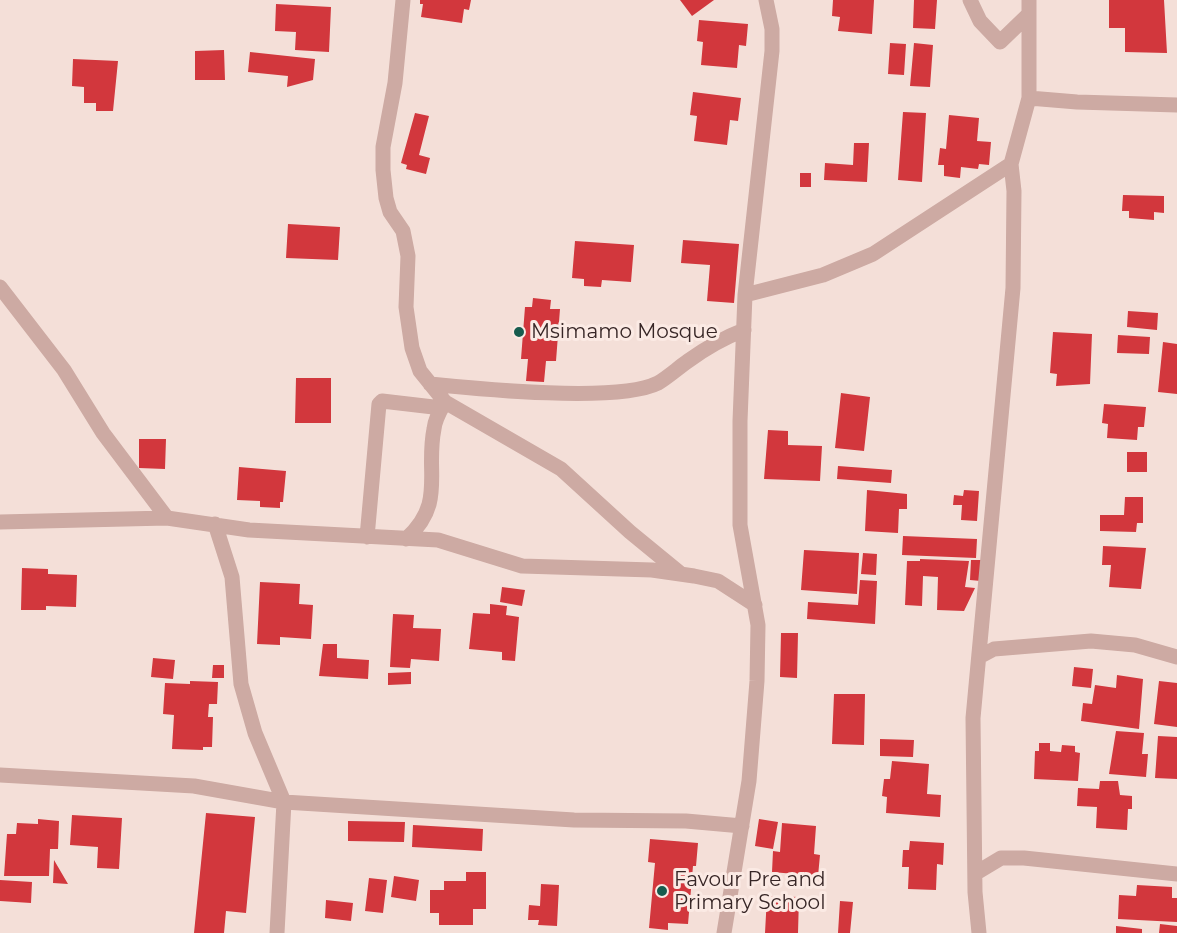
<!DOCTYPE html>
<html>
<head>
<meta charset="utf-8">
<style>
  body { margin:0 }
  canvas { display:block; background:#f4dfd8 }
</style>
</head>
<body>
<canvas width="1177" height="933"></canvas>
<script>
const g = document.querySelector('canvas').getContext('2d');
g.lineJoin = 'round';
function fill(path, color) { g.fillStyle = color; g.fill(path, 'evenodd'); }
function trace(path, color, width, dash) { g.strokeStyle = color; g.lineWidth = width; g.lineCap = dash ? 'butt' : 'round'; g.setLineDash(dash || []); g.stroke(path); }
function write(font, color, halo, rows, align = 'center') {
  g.font = font + ' Montserrat,sans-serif'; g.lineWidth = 6; g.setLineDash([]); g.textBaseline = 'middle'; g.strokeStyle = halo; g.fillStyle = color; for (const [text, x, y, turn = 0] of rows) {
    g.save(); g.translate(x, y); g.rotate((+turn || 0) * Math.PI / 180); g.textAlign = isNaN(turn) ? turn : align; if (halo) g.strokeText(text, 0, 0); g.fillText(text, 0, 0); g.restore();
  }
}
fill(new Path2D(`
  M420 0H471L469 10 464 9 462 23 421 17 423 4H420Z
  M680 0H714L692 16Z
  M833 0H874L872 34 838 31 840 17 832 16Z
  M914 0H937L935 29 913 28Z
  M1109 0H1164L1167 53 1125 52V28H1109Z
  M276 4 331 7 329 52 295 50 296 32 275 31Z
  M699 20 748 24 746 46 739 45 737 68 701 65 703 42 697 41Z
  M890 43 906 44 904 75 888 74Z
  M914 43 933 45 930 87 910 86Z
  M224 50 225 80H195V51Z
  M250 52 315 59 313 80 287 87 288 76 248 72Z
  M73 59 118 61 113 111H96V103H84V87L72 86Z
  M693 92 741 98 738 121 730 120 727 145 694 141 697 116 690 115Z
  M903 112 926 113 922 182 898 180Z
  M415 113 429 116 419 155 430 158 426 174 406 169 407 165 401 163Z
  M949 115 979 118 977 141 991 142 989 165 979 164 978 169 961 167 960 178 944 176V165H938L940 148 946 149Z
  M854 143H869L867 182 824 180 825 163 853 165Z
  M800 173H811V187H800Z
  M1123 195 1164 196V213L1154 212V220L1129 218V211H1122Z
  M288 224 340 227 338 260 286 258Z
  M683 240 739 244 734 303 707 301 710 265 681 263Z
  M575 241 634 245 631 282 602 280 601 287 584 286V279L572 278Z
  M533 298 551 300 550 309H560L556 361H546L544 382 526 381 528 359H521L525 307H532Z
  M1128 311 1158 313 1157 330 1127 327Z
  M1053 332 1092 334 1090 384 1056 386 1057 374 1050 373Z
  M1118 335 1150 337 1149 354 1117 353Z
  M1163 342 1177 344V394L1158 392Z
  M296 378H331V423H295Z
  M841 393 870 397 864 451 835 448Z
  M1104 404 1146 407 1144 427H1138L1137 440 1107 438 1108 424 1102 423Z
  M768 430 788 431V445L822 446 820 481 764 479Z
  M139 439H166L165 469 139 468Z
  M1127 452H1147V472H1127Z
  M838 466 892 470 891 483 837 479Z
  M239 467 286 471 283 502H280V508L260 507V501L237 500Z
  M867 490 907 494V509H899L898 533 865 531Z
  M964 490 979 491 977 521 961 520 962 505H953L954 495 963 496Z
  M1125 497H1143V523H1137L1136 532 1100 531V515H1124Z
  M903 536 977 539 976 558 902 555Z
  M1103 546 1146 548 1141 589 1109 587 1111 565H1102Z
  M804 550 859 553 857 594 801 590Z
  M863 553 877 554 876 575 861 574Z
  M920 559 969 561 965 587 975 588 964 611 937 610 938 577 923 576 922 606 905 605 907 561H920Z
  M971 560H982L981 581 970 580Z
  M22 568 48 569V574L77 575 76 607 46 606V610H21Z
  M860 580 877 581 875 624 807 619 808 602 858 605Z
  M260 582 300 584 299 604 313 605 311 639 280 637V645L257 644Z
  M502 587 525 590 522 606 500 602Z
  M490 604 507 606 506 615 519 617 515 661 502 660V652L469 649 473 613 490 614Z
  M393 614 414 615 413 628 441 629 439 661 411 659 410 668 390 667Z
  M781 633H798L797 678 780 677Z
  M323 644H337V658L369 660 368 679 319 676Z
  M153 658 175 660 173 679 151 677Z
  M213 665H224V678H212Z
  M1074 667 1093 669 1091 688 1072 686Z
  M411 672V684L388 685V673Z
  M1117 675 1143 679 1139 729 1081 721 1083 703 1092 704 1095 685 1116 688Z
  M190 681 218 682 217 704H209L208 717H213L212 747H203V750L172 749 174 715 163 714 165 683 190 684Z
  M1159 681 1177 683V727L1154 724Z
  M834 694H865L864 745 832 744Z
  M1116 731 1144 733 1142 754H1148L1146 777 1109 774Z
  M1158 736 1177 737V779L1155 778Z
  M880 739 914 740 913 757 880 756Z
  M1039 743H1050V751L1061 752 1062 745 1075 746V752L1080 753 1078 781 1034 779 1035 751H1039Z
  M892 761 929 764 927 794 941 795 940 817 886 813 887 797 882 796 884 779H890Z
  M1100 781H1118L1120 795 1132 796V809H1128L1127 830 1096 828 1097 807 1077 806 1078 788 1099 789Z
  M206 813 255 817 246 913 226 911 224 933H194Z
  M72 815 122 818 119 869 97 868 98 847 70 845Z
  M38 819 59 821 58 849H50L49 876H4L7 834H16L17 823 38 824Z
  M759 819 778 822 773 849 755 846Z
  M348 821 405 822 404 842 348 841Z
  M782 823 816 826 814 854 820 855 818 876 772 872 773 851 780 852Z
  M413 825 483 829 482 851 412 847Z
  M650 839 698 843 696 866H693L688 924 668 923V930L649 928 655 863 648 862Z
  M910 841 944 843 943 865 937 864 936 890 908 889 909 867H902L903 850H909Z
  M54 860 68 884 53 883Z
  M466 872H486V909H473V925H439V913H430V890H444V881H466Z
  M394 876 419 880 416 901 391 897Z
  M369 878 387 880 383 913 365 911Z
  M0 880 32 882 31 903 0 901Z
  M541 884 559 885 557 926 538 925 539 920H528L529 905 540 906Z
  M1137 885 1172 887V898H1177V922L1118 919 1119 895 1136 896Z
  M767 896 799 897 798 933H765Z
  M326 900 353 903 351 921 325 918Z
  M840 901 853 902 850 933H838Z
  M1160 924 1177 926V933H1159Z
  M1116 926 1142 929V933H1116Z`), '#d2373d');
trace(new Path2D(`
  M403 0 395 83 383 147V170L386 198 390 212 403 231 408 256 406 307 412 348 420 371 445 402 561 469 630 532 680 573
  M970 0 980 21 1000 42 1028 15
  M1029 98 1077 102 1177 105
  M0 287 64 370 103 433 167 518
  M745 295 823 275 873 254 1011 164
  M430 384C479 389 618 403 658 383 668 377 678 368 688 361 706 348 723 338 744 330
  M0 522 167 518 249 530 438 540 522 566 652 570 694 576 718 581 755 605
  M215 524 232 577 241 684 255 733 284 802 277 933
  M367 537 379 404 382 401 442 408
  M406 539C446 503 425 473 434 429 435 419 440 411 445 402
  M979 657 994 649 1091 641 1135 645 1177 657
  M0 775 194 786 284 802 574 820 686 821 742 826
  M976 873 1001 858H1024L1177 874
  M724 933 749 781 757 681 758 625 740 525V421L745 295 772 51V29L766 0
  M979 933 975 892 973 718 1013 288 1014 191 1011 164 1029 98V0`), '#cdaaa3', 15);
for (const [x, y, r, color] of [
  [519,332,6,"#175c4e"],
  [662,891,6,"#175c4e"]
]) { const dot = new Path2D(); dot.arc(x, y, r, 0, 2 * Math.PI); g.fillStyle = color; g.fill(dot); trace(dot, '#fbeae4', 2); }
write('20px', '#372626', '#fbeae4', [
  ["Msimamo Mosque",531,332],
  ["Favour Pre and",674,880],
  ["Primary School",674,903]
], 'left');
</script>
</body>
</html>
